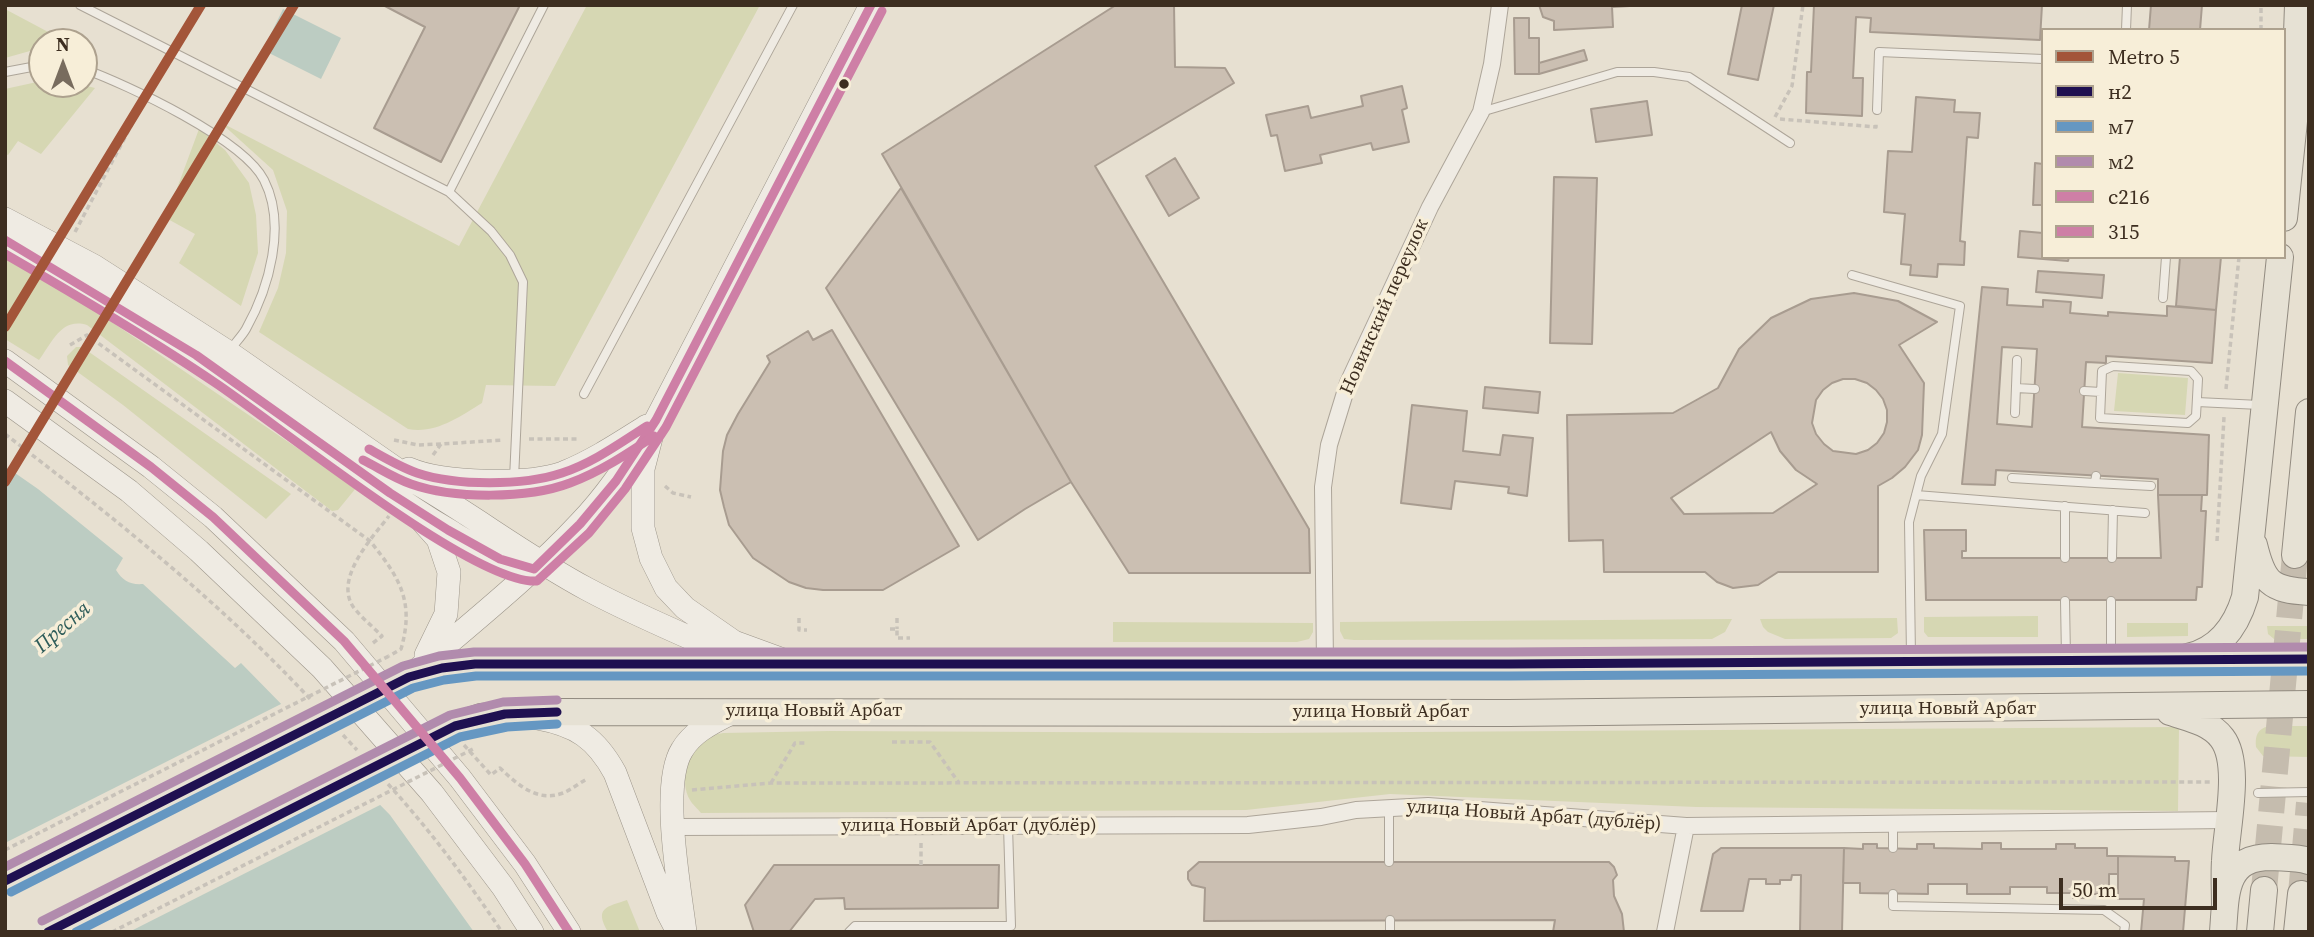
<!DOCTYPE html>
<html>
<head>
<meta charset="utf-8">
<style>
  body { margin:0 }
  #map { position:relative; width:2314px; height:937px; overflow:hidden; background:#e7e0d1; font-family:"Source Serif 4",serif }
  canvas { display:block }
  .frame { position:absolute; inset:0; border:7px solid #3d2e20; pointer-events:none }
  .legend { position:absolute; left:2041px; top:28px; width:245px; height:231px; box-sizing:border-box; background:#f7eed8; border:2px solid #ada18e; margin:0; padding:9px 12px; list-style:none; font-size:21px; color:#3d2e20 }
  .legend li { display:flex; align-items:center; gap:14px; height:35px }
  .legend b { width:35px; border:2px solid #ada18e }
  .north { position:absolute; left:28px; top:28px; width:70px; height:70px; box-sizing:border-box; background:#f7eed8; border:2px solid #ada18e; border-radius:50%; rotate:0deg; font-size:19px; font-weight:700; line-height:28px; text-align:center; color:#3d2e20 }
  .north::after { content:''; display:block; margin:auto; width:24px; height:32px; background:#786c5e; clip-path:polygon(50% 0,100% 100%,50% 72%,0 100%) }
  .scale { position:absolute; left:2059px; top:878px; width:158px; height:32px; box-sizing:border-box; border:4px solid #3d2e20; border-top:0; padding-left:9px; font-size:21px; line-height:24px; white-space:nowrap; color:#3d2e20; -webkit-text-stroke:5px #f7eed8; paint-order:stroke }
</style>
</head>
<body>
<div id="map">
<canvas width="2314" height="937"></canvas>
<div class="frame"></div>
<ul class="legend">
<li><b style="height:9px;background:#a35539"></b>Metro 5</li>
<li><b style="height:9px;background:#1f1051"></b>н2</li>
<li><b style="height:9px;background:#6597c2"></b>м7</li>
<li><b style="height:9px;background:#b18bad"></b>м2</li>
<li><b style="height:9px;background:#ce7fa6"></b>с216</li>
<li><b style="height:9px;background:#ce7fa6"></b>315</li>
</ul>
<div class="north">N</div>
<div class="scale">50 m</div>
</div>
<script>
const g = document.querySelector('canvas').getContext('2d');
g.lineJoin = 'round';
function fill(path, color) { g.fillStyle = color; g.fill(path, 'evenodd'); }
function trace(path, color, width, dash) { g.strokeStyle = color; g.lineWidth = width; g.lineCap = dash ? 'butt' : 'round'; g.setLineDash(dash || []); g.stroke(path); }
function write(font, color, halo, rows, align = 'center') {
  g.font = font + ' "Source Serif 4",serif'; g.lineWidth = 7; g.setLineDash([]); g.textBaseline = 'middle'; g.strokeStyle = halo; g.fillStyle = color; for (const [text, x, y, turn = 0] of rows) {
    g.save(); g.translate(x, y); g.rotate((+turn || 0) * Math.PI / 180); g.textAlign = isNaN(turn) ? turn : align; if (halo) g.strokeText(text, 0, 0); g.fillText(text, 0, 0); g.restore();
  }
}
fill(new Path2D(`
  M587 5H760L555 386 486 385 482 403C459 417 436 434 408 429L259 332 278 288 286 253 287 211 273 170 220 122 459 246Z
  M5 9 67 42H42V51H30L5 58Z
  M37 82H42V84H79L95 88 41 154 18 141 8 155 5 154V89Z
  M199 129 225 150 249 183 256 215 258 253 241 306 179 263 195 234 166 218Z
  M5 258 75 297 356 488 338 510 332 511 87 325C61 317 52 343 39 360L5 339Z
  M76 347H82L291 494 266 519 123 405 68 365 67 356Z
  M2118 373 2188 378 2185 415 2114 411Z
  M2038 616V637H1928L1924 632V617Z
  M1897 618 1898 633 1891 638 1785 639 1768 632 1763 627 1760 619Z
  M1732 619 1725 632 1712 639 1354 640 1344 639 1340 631V622Z
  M1113 622 1313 623V632L1309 639 1297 642H1113Z
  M2127 623H2188V636L2127 637Z
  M2267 626H2309V639H2274L2268 634Z
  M2269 726H2309V757L2263 756 2256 747C2255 736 2257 729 2269 726Z
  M2179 727 2178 811 1696 807 1390 794 1246 810 701 813C698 809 692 804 690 800 679 782 687 748 706 737 710 735 718 734 723 733L830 731 1259 733Z
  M627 900 640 932H608C594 908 606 907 627 900Z`), '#d6d7b3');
fill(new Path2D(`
  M283 9 341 38 321 79 263 50Z
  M5 466 38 489 123 558 116 570C123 581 130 585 143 584L235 668 241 663 390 815 474 932H5Z`), '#bcccc2');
fill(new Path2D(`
  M285 702 384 803 129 932H5V843Z`), '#e7e0d1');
const building = new Path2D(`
  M383 5H520L441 162 374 128 425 27Z
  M1116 5H1174L1175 67 1225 68 1234 83 1095 166 1309 529 1310 573H1129L1071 482 882 154Z
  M1539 5H1647L1612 7 1613 27 1554 30V21L1543 17Z
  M1742 5H1774L1758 80 1728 74Z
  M1814 5H2042L2040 40 1870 32 1871 18 1856 17 1853 78H1863L1862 116 1806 113 1807 72H1811Z
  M2151 5H2202L2200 30H2149Z
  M1514 18H1529V38H1539V74H1515Z
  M1584 50 1587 60 1539 74V63Z
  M1402 86 1407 108 1402 110 1409 142 1373 150 1371 143 1320 155 1322 163 1285 171 1277 135 1271 136 1266 115 1308 106 1311 118 1363 106 1361 96Z
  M1916 97 1955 100 1954 112 1980 113 1978 138 1967 137 1960 241 1965 242 1964 265 1938 264 1937 277 1910 275 1911 265 1901 264 1905 214 1884 212 1888 151 1912 152Z
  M1647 101 1652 135 1596 142 1591 109Z
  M1175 158 1199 198 1169 216 1146 176Z
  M2035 163 2043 164V205H2033Z
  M1554 177 1597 178 1592 344 1550 343Z
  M901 188 1071 482 1025 509 978 540 826 288Z
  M2020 231 2043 233V257H2069L2068 261 2018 257Z
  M2180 257H2221L2216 310 2176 306Z
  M2038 271 2104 275 2102 298 2036 292Z
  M1982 287 2008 289 2007 305 2043 307V300L2071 302 2070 313 2108 316V312L2167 316V306L2216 310 2212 363 2106 356V363L2086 362 2082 427 2209 435 2207 495H2158V479L1996 470 1995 485 1962 484ZM2002 347 2037 349 2032 427 1997 424Z
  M1854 293 1898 301 1937 322 1899 345 1924 383 1922 435 1918 450 1905 467 1892 478 1878 486V572H1778L1758 585 1733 588 1717 582 1705 572H1604L1603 540 1569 541 1567 415 1673 413 1718 388 1739 349 1771 318 1811 299ZM1843 379H1855L1867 383 1876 390 1883 399 1887 410V422L1884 433 1877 443 1868 450 1856 454 1833 451 1824 444 1816 434 1812 423 1816 400 1823 390 1832 383ZM1771 432 1780 451 1796 470 1817 484 1773 513 1684 514 1671 498Z
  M832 330 959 546 883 590H823L806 588 789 582 753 558 729 525 724 507 720 490 723 451 727 435 738 414 770 362 767 356 808 331 813 340Z
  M1485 387 1540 392 1538 413 1483 408Z
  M1412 405 1467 411 1463 451 1500 455 1503 435 1533 438 1527 496 1508 493 1509 487 1455 481 1451 509 1401 503Z
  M2158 495H2202L2201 511H2206L2202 587H2197L2196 600H1926L1924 530H1966V551H1962V558H2161Z
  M1982 843H2001V849H2056V844H2075V848H2107V856H2118V874H2109V894H2087V898H2073V893H2047V887H2010V894H1967V884H1928V894L1860 893V883H1843L1844 848 1863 849V844H1877V848L1917 849V844H1934V848L1982 849Z
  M1721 848H1844L1842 932H1800L1801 875H1792L1791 880H1780V884H1766V879H1749L1743 911H1701L1713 854Z
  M2118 856 2175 857V861H2189L2183 932H2141L2144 899H2118Z
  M1199 862H1609L1614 867 1617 875 1613 880 1614 896 1622 914 1624 932H1553L1555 920 1204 921 1205 888 1192 885 1188 879V872Z
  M774 865H999L998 908 845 909 844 898 815 899 789 932H754L745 905Z`);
fill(building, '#cbbfb2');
trace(building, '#a89c90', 2);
trace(new Path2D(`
  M2264 890 2295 555
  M2301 894 2309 803`), '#c5bcae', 26, [26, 13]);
const service = new Path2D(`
  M80 5 449 192 544 5
  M2126 30 2127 5
  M84 69C128 85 243 139 264 180 287 225 269 288 246 329 242 336 235 343 230 350
  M5 72 42 65
  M1877 110 1879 52 2043 59
  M1481 112 1617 72H1654L1689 77 1790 143
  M449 192 491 231 510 255 523 282 514 479
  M1852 275 1960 306 1942 434 1921 476 1909 522 1911 656
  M2163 298 2166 257
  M2113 366 2191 371 2198 379 2196 416 2188 423 2100 418 2102 371Z
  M2016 388 2035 389
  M2084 391 2101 392
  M584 394 793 5
  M2197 402 2260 405
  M2015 413 2017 360
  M2012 478 2095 483 2096 476
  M2095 483 2151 486
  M1916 495 2145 513
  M2065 506V558
  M2112 558 2113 510
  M2065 601 2066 657
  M2111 601V657
  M2258 793 2309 792
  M1389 806V862
  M1893 823V848
  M1893 894V906L2104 910 2125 925 2124 932
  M1390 920V932
  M849 932 855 926H1011L1008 826`);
const minor = new Path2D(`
  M1325 664 1323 487 1329 445 1348 383 1430 207 1481 112 1492 64 1500 5
  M674 827 1248 825 1321 817 1356 810 1428 806 1686 826 2228 820
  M1665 932 1686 826`);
const secondary = new Path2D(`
  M5 219 94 266 228 352 415 482C474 516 527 557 587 589 639 617 694 639 747 663
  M5 240C79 282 152 325 222 372 299 423 369 483 448 530 476 547 501 564 534 569
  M5 361 151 467 213 517 344 641 460 778 525 864 569 932
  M5 401 129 491 199 551 322 668 432 793 503 887 532 932
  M651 438 643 469V528L651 558 666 588 685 608 734 642 786 661
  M409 469C443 484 529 485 563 473 593 461 620 443 647 426
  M422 521 438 539 449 572 446 614 426 655
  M409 677C466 627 528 579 580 523 610 492 632 456 656 420L871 5
  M537 718C576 725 596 738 615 773L668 913 678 932
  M685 932C680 890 660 785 682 750 693 731 714 722 733 712`);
const primary = new Path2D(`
  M2284 218 2294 121 2298 5
  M2254 545C2263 582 2270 590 2309 592
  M2295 555 2309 412
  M2188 657C2219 650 2236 627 2245 597L2280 257
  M409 677 442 668 475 664H1509L2309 659
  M2170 712C2188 718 2210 722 2222 738 2242 764 2226 829 2225 861 2224 875 2225 890 2225 904
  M455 726 481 717 540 712 1509 713 2309 704
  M2223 932C2226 895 2223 857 2271 857 2284 858 2296 857 2309 861
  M2260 932 2264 890
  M2297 932 2301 894`);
trace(service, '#ada599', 10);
trace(minor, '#ada599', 18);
trace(secondary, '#9c958a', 24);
trace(primary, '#928b80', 28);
trace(new Path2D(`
  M2261 30V5
  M153 83 165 62
  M1775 117 1792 86 1803 5
  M1780 119 1876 127V122
  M75 232 140 109
  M70 345 87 335 370 541C399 577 415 601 401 649L389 656
  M2226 389 2239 257
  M5 434C113 517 219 601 312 701
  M529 439H580
  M394 440 418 445 441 444
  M433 455 441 444 503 440
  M665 486 673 493 691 497
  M2217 541 2224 417
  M799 618V630H807
  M897 618V629
  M890 629H897V638H910
  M373 643 382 636C373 627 362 618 354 608 333 579 372 538 389 516
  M343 735 357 750
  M892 742H930L959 783
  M464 745 491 775 500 768C517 784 537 803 563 793 571 790 579 783 587 779
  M771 783 795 743H807
  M388 784C430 830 467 880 502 932
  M692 790 771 783 2210 782
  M921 843V865`), '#c8c2b9', 3.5, [5, 3.5]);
trace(service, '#efebe3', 8);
trace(minor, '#efebe3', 16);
trace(secondary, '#efebe3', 23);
trace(primary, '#e6e1d4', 26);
const primaryBridge = new Path2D(`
  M5 881 409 677
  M48 932 455 726`);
trace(primaryBridge, '#928b80', 28, []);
trace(new Path2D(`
  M5 850 389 656
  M112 932 475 748`), '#c8c2b9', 3.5, [5, 3.5]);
trace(primaryBridge, '#e6e1d4', 26);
trace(new Path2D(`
  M5 881 409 677 442 668 475 664H1509L2309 659
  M48 932 455 726 505 714 557 712`), '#1f1051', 9);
trace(new Path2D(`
  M11 892 413 688 444 680 476 676H1509L2309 671
  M76 932 460 737 507 727 557 724`), '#6597c2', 9);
trace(new Path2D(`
  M5 867 403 666 439 656 474 652H1509L2309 647
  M42 921 450 715 503 702 557 700`), '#b18bad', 9);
trace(new Path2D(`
  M5 240 196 355 390 493 448 530 500 559 534 569 580 524 616 481 656 420 871 5
  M5 361 151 467 213 517 344 641 460 778 525 864 569 932
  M369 449C385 458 400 467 417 473 456 486 523 486 562 473 593 463 620 443 647 426`), '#ce7fa6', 9);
trace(new Path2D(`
  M5 254C76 295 146 336 214 382 276 423 474 585 537 581L589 533 625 489 666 427 882 11
  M363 460C379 468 394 478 411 484 453 499 528 499 570 483 600 472 627 454 654 436`), '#ce7fa6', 9);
trace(new Path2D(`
  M5 327 201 5
  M5 482 294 5`), '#a35539', 10);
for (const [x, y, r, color] of [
  [844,84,6,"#3d2e20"]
]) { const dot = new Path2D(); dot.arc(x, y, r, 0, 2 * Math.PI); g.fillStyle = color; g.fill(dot); trace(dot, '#f7eed8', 2.5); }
write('19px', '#3d2e20', '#f7eed8', [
  ["Новинский переулок",1385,307,-66],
  ["улица Новый Арбат",1948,709],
  ["улица Новый Арбат",814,711],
  ["улица Новый Арбат",1381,712],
  ["улица Новый Арбат (дублёр)",1534,816,4],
  ["улица Новый Арбат (дублёр)",969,826]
]);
write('italic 21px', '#2f5d5a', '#f7eed8', [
  ["Пресня",63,628,-41]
]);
</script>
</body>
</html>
